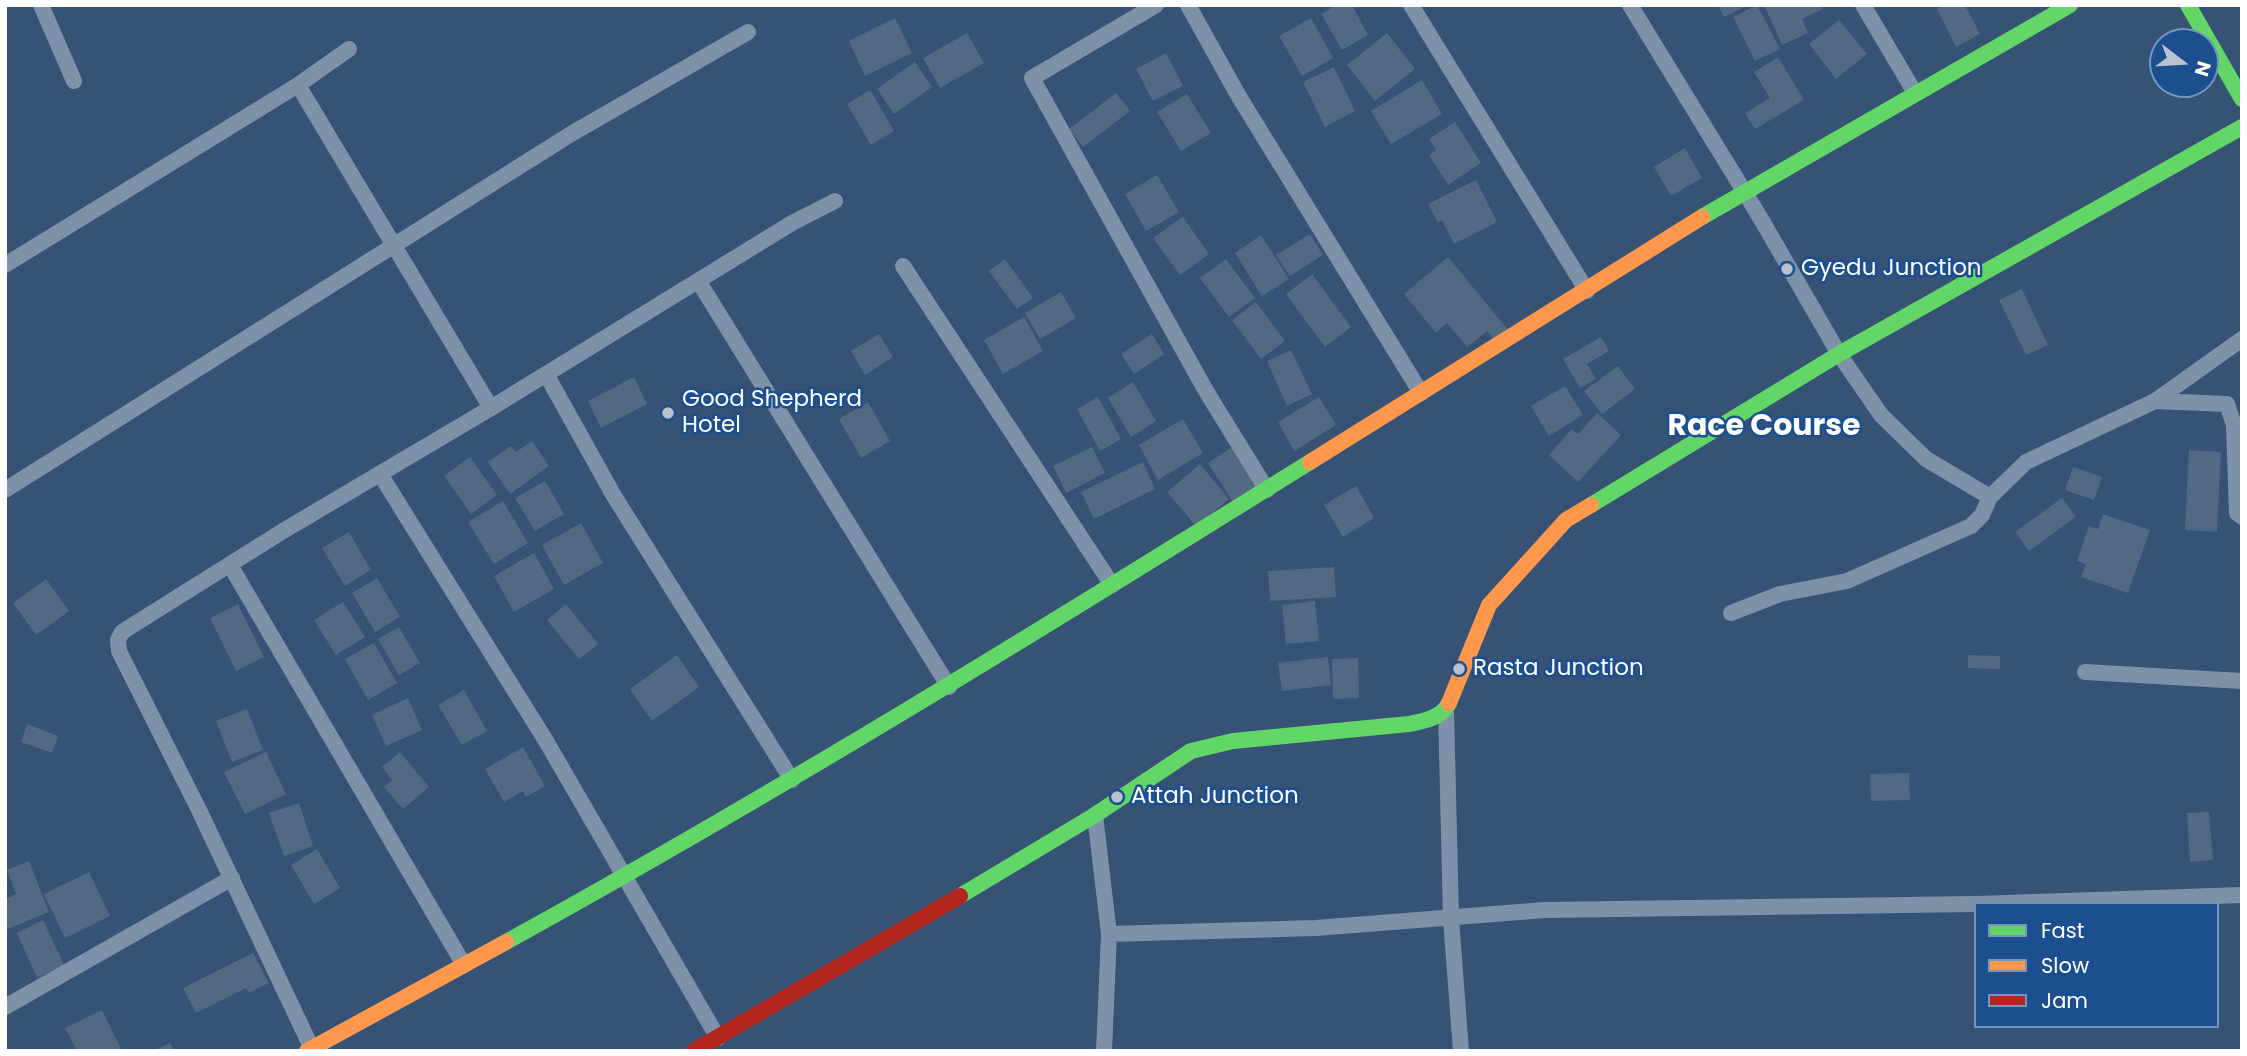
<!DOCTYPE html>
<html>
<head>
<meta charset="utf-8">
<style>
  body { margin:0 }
  #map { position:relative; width:2247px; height:1056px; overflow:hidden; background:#365274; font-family:Poppins,sans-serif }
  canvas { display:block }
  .frame { position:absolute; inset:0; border:7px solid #fff; pointer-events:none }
  .legend { position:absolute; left:1974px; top:902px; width:245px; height:126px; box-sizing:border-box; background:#1b4f8f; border:2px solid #7695bc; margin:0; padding:9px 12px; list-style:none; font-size:21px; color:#fff }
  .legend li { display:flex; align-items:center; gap:14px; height:35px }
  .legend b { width:35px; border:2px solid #7695bc }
  .north { position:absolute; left:2149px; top:28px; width:70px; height:70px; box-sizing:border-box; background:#1b4f8f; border:2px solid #7695bc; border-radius:50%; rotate:107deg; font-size:19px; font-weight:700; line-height:28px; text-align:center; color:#fff }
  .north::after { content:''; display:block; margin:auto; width:24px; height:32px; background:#b9c2ce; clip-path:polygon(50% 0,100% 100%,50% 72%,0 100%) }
</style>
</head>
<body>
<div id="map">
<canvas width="2247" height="1056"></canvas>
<div class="frame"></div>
<ul class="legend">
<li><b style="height:9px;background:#63d668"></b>Fast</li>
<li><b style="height:9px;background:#ff974d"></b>Slow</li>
<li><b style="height:9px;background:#b3261e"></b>Jam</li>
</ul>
<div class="north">N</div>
</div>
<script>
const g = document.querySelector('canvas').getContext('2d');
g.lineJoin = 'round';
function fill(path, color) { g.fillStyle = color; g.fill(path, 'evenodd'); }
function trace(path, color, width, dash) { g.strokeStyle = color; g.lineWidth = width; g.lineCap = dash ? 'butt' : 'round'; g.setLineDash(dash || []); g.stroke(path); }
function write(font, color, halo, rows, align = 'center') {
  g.font = font + ' Poppins,sans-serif'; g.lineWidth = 5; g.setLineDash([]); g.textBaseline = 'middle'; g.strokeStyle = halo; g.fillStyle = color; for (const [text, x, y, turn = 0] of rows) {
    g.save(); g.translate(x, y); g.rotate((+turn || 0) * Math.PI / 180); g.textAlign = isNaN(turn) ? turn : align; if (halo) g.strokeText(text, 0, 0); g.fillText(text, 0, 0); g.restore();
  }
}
fill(new Path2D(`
  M1336 5H1352L1368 35 1342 50 1321 14Z
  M1718 5H1748L1724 17Z
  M1757 5 1780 49 1755 61 1733 17Z
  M1764 5H1821L1823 9 1802 19 1808 33 1782 45Z
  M1944 5H1965L1980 34 1956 47 1937 9Z
  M895 18 912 53 865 76 849 41Z
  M1311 18 1333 58 1302 76 1279 36Z
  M1839 20 1867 54 1836 79 1809 44Z
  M967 33 984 63 940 88 923 58Z
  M1387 33 1415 69 1375 101 1347 65Z
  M1166 53 1183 86 1153 101 1136 69Z
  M1778 57 1804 100 1755 129 1745 113 1770 98 1754 72Z
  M915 62 932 87 894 114 877 89Z
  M1334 67 1355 111 1325 127 1303 82Z
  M1422 80 1442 114 1391 144 1371 111Z
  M870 90 894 131 871 145 847 104Z
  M1116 93 1130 111 1083 147 1069 129Z
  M1187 94 1211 133 1181 151 1157 112Z
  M1455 122 1481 163 1448 185 1429 155 1436 150 1429 139Z
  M1685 148 1702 178 1671 196 1654 167Z
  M1157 175 1179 212 1146 231 1125 194Z
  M1476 180 1497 222 1454 244 1442 220 1438 223 1428 204Z
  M1183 217 1209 254 1180 275 1153 238Z
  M1310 234 1323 255 1290 276 1276 255Z
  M1261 235 1289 279 1262 296 1235 253Z
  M1448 257 1509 331 1496 342 1487 331 1467 347 1447 323 1436 333 1404 294Z
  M1005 259 1033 298 1017 309 989 271Z
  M1226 259 1255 298 1229 317 1200 278Z
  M1312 274 1351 327 1325 347 1286 294Z
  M2022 289 2048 345 2026 355 1999 300Z
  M1061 292 1076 318 1040 339 1025 313Z
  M1256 302 1285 341 1261 359 1232 320Z
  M1024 317 1043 351 1003 374 984 340Z
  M879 334 893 357 865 375 851 351Z
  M1152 334 1164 354 1134 374 1121 354Z
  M1601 337 1609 351 1587 364 1596 379 1580 388 1563 359Z
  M1291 350 1312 394 1287 406 1267 361Z
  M1618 366 1635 389 1602 414 1584 391Z
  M634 377 647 404 601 428 588 401Z
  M1133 382 1156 421 1131 437 1108 398Z
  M1565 386 1583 415 1549 436 1531 406Z
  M1098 397 1121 439 1100 451 1077 409Z
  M1319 397 1336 425 1294 451 1278 422Z
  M868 402 890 441 861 458 839 419Z
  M1597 413 1621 435 1578 482 1549 455 1572 429 1578 434Z
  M1183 419 1203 453 1158 480 1139 445Z
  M532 441 549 466 510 494 488 462 511 446 516 452Z
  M1092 447 1105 473 1066 493 1053 466Z
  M1232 447 1261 491 1236 507 1208 463Z
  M2189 450 2221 452 2217 532 2185 530Z
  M470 457 497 495 471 514 444 476Z
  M1143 462 1155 489 1094 519 1081 492Z
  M1200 464 1229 499 1196 526 1167 492Z
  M2073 467 2102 477 2094 500 2065 490Z
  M545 481 564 514 535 531 515 498Z
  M1356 486 1374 518 1343 537 1324 505Z
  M2062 498 2076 517 2029 551 2015 532Z
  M503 501 528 543 494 564 468 522Z
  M2103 514 2150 530 2128 593 2081 577 2086 564 2077 561 2089 526 2098 529Z
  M581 523 603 563 564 585 542 545Z
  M349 532 371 570 345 586 322 548Z
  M534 553 554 589 514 612 494 576Z
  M1334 567 1336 597 1270 601 1268 571Z
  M377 578 400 617 375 632 352 593Z
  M46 579 69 611 36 635 13 603Z
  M1315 601 1319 641 1286 644 1282 605Z
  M343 602 365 637 336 655 314 620Z
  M238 604 264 657 236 671 210 618Z
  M566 604 598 644 579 659 547 620Z
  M399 627 420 663 399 675 378 639Z
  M374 643 397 683 368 700 345 659Z
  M677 655 699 687 652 721 630 689Z
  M1968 655 2000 656V669L1968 668Z
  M1328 657 1331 685 1282 691 1278 663Z
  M1358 658 1359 698 1333 699 1332 659Z
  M464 690 487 731 462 745 438 705Z
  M408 698 422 730 386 746 372 715Z
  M247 709 263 750 232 762 216 721Z
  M27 724 58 736 52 753 21 742Z
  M523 747 545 786 526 797 523 791 504 802 485 769Z
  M266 752 286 794 245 814 224 772Z
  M400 752 429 787 403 809 384 787 392 780 382 767Z
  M1909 773 1910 800 1871 801 1870 774Z
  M299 803 313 846 284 856 269 813Z
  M2209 812 2213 860 2190 862 2187 813Z
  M317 849 340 888 314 904 291 865Z
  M29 861 49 912 5 930V899L16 894 7 870Z
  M89 872 110 916 65 938 44 894Z
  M43 920 64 965 37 978 17 933Z
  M253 953 269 983 249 993 246 988 196 1013 183 988Z
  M102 1010 122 1051H77L65 1028Z
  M170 1043 174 1051H153Z`), '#526984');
trace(new Path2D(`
  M41 5 74 81
  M1156 5 1032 78 1206 391 1267 490
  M1188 5 1238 95 1421 393
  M1411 5 1587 291
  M1630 5 1761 219 1839 354 1881 415 1926 459 1990 497 2026 462 2155 401 2242 339
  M1863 5 1915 93
  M298 85 491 408
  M5 265 298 85 349 49
  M903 266 1112 585
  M699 282 949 687
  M546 374 614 496 792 780
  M2155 401 2227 404 2234 425 2237 513 2242 517
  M380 474 546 741 718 1038
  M5 490 571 134 748 32
  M230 565 464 965
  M1731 613 1780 594 1847 581 1971 526 1982 515 1990 497
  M2085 672 2242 681
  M1446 709 1451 919 1461 1051
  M1095 815 1109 934 1316 928 1545 910 1976 904
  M1977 904 2242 895
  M5 1007 232 878
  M313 1051 199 810 119 651 118 640 122 632 283 531 491 408 792 223 835 201
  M1104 1051 1109 934`), '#7d92a8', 16);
trace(new Path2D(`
  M2188 5 2242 99
  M1702 217 2070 5
  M1591 505 1839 354 2242 127
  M960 896 1095 815 1191 751 1233 741 1409 724C1424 721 1442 718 1449 703
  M506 942C780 791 1045 627 1310 462`), '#63d668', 16);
trace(new Path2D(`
  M1310 462 1702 217
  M1449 703 1489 605 1566 520 1591 505
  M307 1051 506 942`), '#ff974d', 16);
trace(new Path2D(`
  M694 1051 960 896`), '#b3261e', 16);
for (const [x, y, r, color] of [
  [1787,269,7,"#b9c2ce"],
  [668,413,7,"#b9c2ce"],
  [1459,669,7,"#b9c2ce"],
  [1117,797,7,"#b9c2ce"]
]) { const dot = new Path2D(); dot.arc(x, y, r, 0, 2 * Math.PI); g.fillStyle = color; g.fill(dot); trace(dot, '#1b4f8f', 2.5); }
write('23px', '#fff', '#1b4f8f', [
  ["Gyedu Junction",1801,269],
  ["Good Shepherd",682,400],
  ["Hotel",682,426],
  ["Rasta Junction",1473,669],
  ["Attah Junction",1131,797]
], 'left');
write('bold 30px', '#fff', '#1b4f8f', [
  ["Race Course",1764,427]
]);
</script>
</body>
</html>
